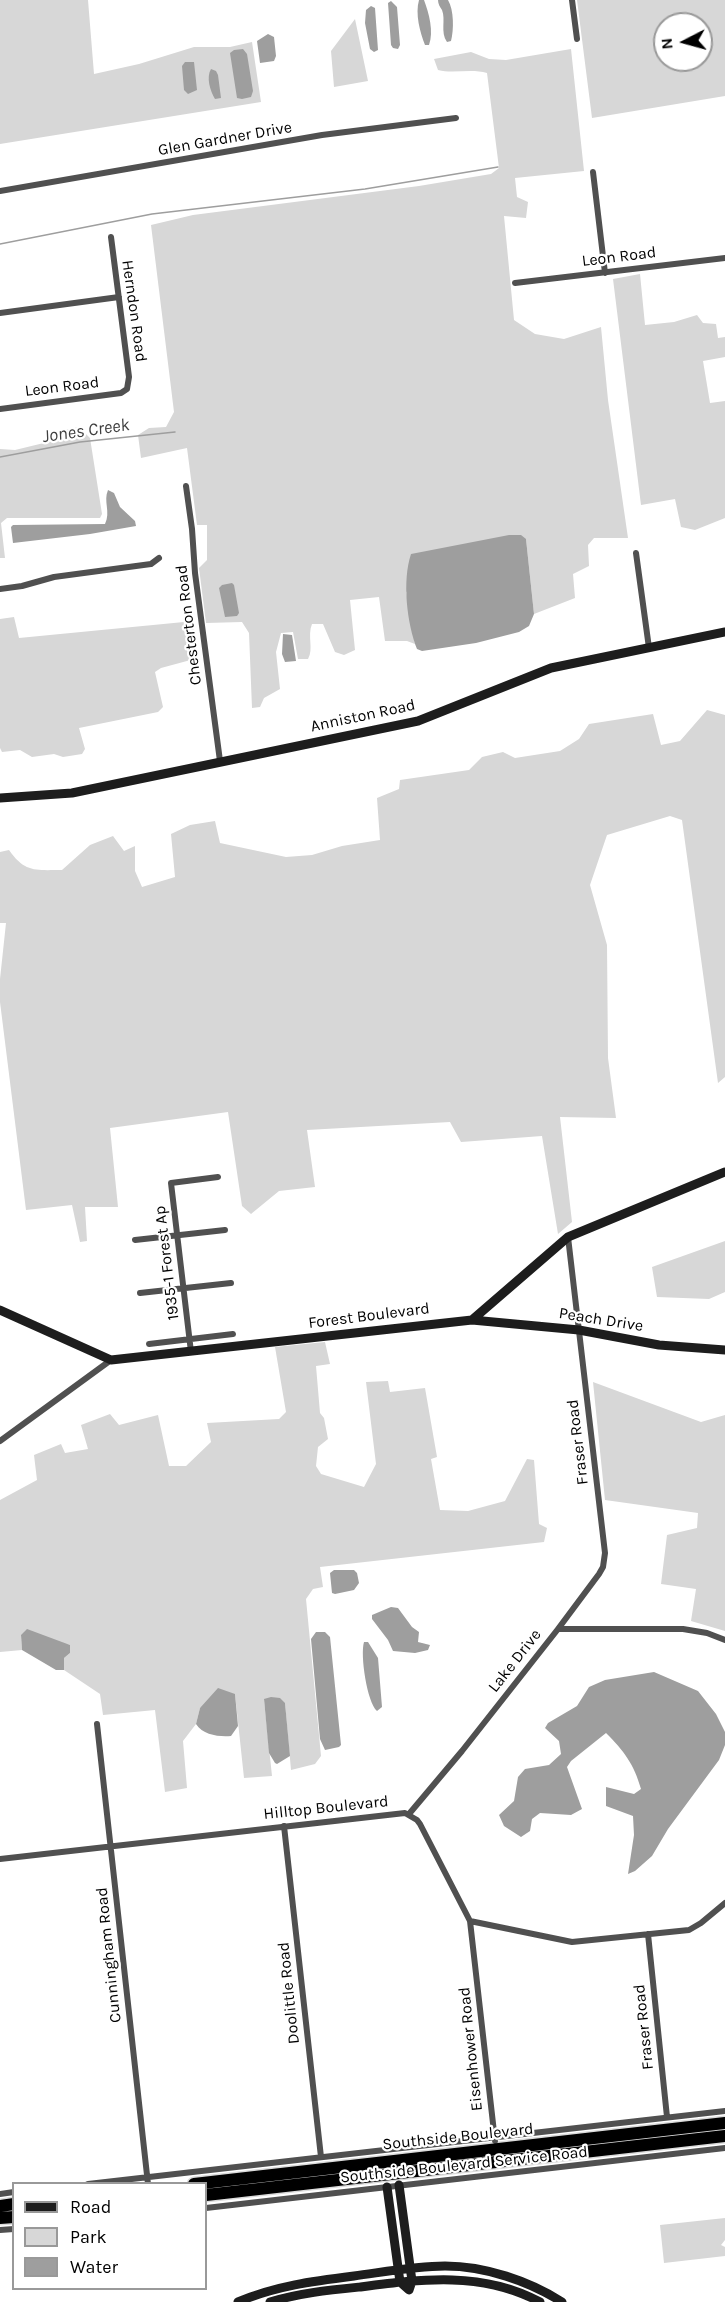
<!DOCTYPE html>
<html>
<head>
<meta charset="utf-8">
<style>
  body { margin:0 }
  #map { position:relative; width:725px; height:2302px; overflow:hidden; background:#fff; font-family:Karla,sans-serif }
  canvas { display:block }
  .legend { position:absolute; left:12px; top:2182px; width:195px; height:108px; box-sizing:border-box; background:#fff; border:2px solid #999; margin:0; padding:8px 10px; list-style:none; font-size:18px; color:#000 }
  .legend li { display:flex; align-items:center; gap:12px; height:30px }
  .legend b { width:30px; border:2px solid #999 }
  .north { position:absolute; left:653px; top:12px; width:60px; height:60px; box-sizing:border-box; background:#fff; border:2px solid #999; border-radius:50%; rotate:264deg; font-size:16px; font-weight:700; line-height:24px; text-align:center; color:#000 }
  .north::after { content:''; display:block; margin:auto; width:21px; height:27px; background:#000; clip-path:polygon(50% 0,100% 100%,50% 72%,0 100%) }
</style>
</head>
<body>
<div id="map">
<canvas width="725" height="2302"></canvas>
<ul class="legend">
<li><b style="height:8px;background:#1d1d1d"></b>Road</li>
<li><b style="height:16px;background:#d7d7d7"></b>Park</li>
<li><b style="height:16px;background:#9e9e9e"></b>Water</li>
</ul>
<div class="north">N</div>
</div>
<script>
const g = document.querySelector('canvas').getContext('2d');
g.lineJoin = 'round';
function fill(path, color) { g.fillStyle = color; g.fill(path, 'evenodd'); }
function trace(path, color, width, dash) { g.strokeStyle = color; g.lineWidth = width; g.lineCap = dash ? 'butt' : 'round'; g.setLineDash(dash || []); g.stroke(path); }
function write(font, color, halo, rows, align = 'center') {
  g.font = font + ' Karla,sans-serif'; g.lineWidth = 4.5; g.setLineDash([]); g.textBaseline = 'middle'; g.strokeStyle = halo; g.fillStyle = color; for (const [text, x, y, turn = 0] of rows) {
    g.save(); g.translate(x, y); g.rotate((+turn || 0) * Math.PI / 180); g.textAlign = isNaN(turn) ? turn : align; if (halo) g.strokeText(text, 0, 0); g.fillText(text, 0, 0); g.restore();
  }
}
fill(new Path2D(`
  M0 0H88L94 74 139 64 194 47H230L252 42 261 102 0 144Z
  M577 0H725V96L592 118ZM665 24H701V60H665Z
  M355 19 368 81 334 87 331 51Z
  M571 49 584 171 515 178 517 197 528 202 526 218 504 216 514 320 535 334 564 339 601 327 608 400 628 538H594L588 545 589 566 573 574 575 598 534 614 526 539 406 592 415 644 407 641H385L379 597 350 600 355 650 344 655 335 652 323 624H312C307 636 314 649 308 659H298L293 632 281 633 276 652 280 689 264 698 260 707 252 708 249 633 242 622 206 623 199 568 207 560V525H197L187 448 141 458 138 435 149 428 166 427 174 412 151 225 193 215 419 186 491 174 499 168 487 73C471 68 454 74 438 70L434 59 471 52 489 59 506 60Z
  M640 274 645 325 674 322 697 315 703 323 716 324 718 338 725 337V357L703 361 710 403 725 401V518L695 530 681 527 675 499 641 505 613 279Z
  M79 427 90 438 102 514 100 518H7L1 523 5 558H0V449L15 450 48 442 51 433Z
  M14 617 19 638 184 622 193 626 198 658 161 668 155 672 163 707 158 712 79 728 85 749 82 754 63 757 54 754 32 757 20 750 2 752 0 748V619Z
  M707 710 725 715V1077L718 1083 682 820 670 816 607 835 590 885 607 945 608 1058 616 1118 560 1117 572 1222 558 1234 542 1136 461 1142 450 1122 307 1130 315 1187 279 1191 251 1214 242 1206 228 1112 110 1128 118 1207H85L87 1241 80 1242 72 1205 26 1210 0 1002V979L6 923H0V852L9 850C25 873 36 870 62 870L90 845 113 836 124 851 135 846V871L142 887 175 877 171 834 190 825 215 821 220 843 286 857 312 855 342 846 380 840 377 798 399 789 400 780 469 770 482 757 503 752 515 758 560 751 579 739 589 724 653 714 661 745 680 741Z
  M725 1241V1292L709 1299 657 1297 652 1267Z
  M325 1342 330 1364 316 1366 320 1413 324 1418 328 1439 318 1447 316 1466 321 1474 364 1487 376 1464 366 1382 388 1381 390 1392 425 1388 437 1457 431 1459 440 1510 468 1511 505 1501 527 1459 534 1460 539 1524 547 1528 544 1542 320 1567 323 1587 313 1589 306 1599 321 1756 315 1764 291 1770 285 1703 264 1700 272 1776 244 1778 235 1694 200 1708 196 1724 183 1741 187 1788 165 1792 155 1710 103 1715 100 1694 64 1670V1658L70 1653V1645L21 1635 22 1650 0 1652V1500L37 1480 34 1455 61 1444 65 1453 88 1449 81 1425 110 1414 119 1425 158 1415 169 1466H186L211 1442 207 1423 279 1419 286 1412 275 1347Z
  M593 1382 701 1422 725 1415V1631L691 1621 696 1589 661 1584 667 1535 697 1528 698 1513 605 1500Z
  M725 2218V2240L721 2245 725 2247V2256L664 2263 660 2225Z`), '#d7d7d7');
fill(new Path2D(`
  M419 0H424C429 13 434 32 429 45H425C420 32 415 14 419 0Z
  M438 0H448C454 10 454 30 451 41L447 42C440 32 446 20 442 10 440 7 438 4 438 0Z
  M391 1 397 7 400 45 398 49 393 48 391 45 388 3Z
  M371 6 375 8 378 50 374 52 370 49 365 23 366 10Z
  M268 34 274 37 276 56 274 61 260 63 257 41Z
  M243 49 247 54 253 91 251 97 242 99 237 98 230 53 234 50Z
  M185 62H194L197 90 188 94 184 90 182 66Z
  M211 69 216 71 218 75 221 98 215 99C210 91 206 77 211 69Z
  M108 490 114 493 120 507 135 521 136 526 90 534 13 543 11 527 13 525 105 524C111 512 103 501 108 490Z
  M509 535H521L526 539 534 614 529 626 519 632 476 643 422 651 417 649C407 623 402 581 411 554Z
  M232 583 234 585 239 613 237 616 225 617 219 588 222 585Z
  M283 634 292 635 296 661 285 662 282 654Z
  M334 1570H354L357 1573 359 1583 354 1590 335 1594 332 1593 330 1573Z
  M391 1607 398 1608 412 1627 419 1632 418 1642 430 1645 428 1650 415 1653 393 1651 388 1640 372 1619V1615Z
  M27 1629 70 1645V1653L64 1658V1670H56L22 1650 21 1635Z
  M316 1632H325L330 1637 341 1745 339 1747 325 1750 320 1739 311 1639Z
  M364 1642H368L378 1658 382 1707 377 1711C367 1702 360 1655 364 1642Z
  M654 1672 698 1691 716 1714 725 1732V1745L719 1760 668 1829 652 1856 635 1871 628 1874 634 1835 633 1816 606 1806V1787L634 1794 641 1789C634 1764 624 1751 606 1733L571 1761 567 1767 582 1809 571 1815 540 1813 532 1819 530 1831 521 1837 504 1826 499 1815 514 1801 518 1777 525 1769 549 1765 561 1754 559 1741 545 1728 548 1723 577 1706 589 1687 605 1680Z
  M218 1688 235 1694 238 1726 231 1736C219 1737 203 1735 196 1724L200 1708Z
  M271 1697 280 1698 285 1703 290 1756 277 1764 275 1763 269 1753 264 1699Z`), '#9e9e9e');
trace(new Path2D(`
  M0 244 152 214 365 189 498 167
  M0 457 80 442 175 432`), '#9e9e9e', 1.5);
const highway = new Path2D(`
  M194 2184 725 2123
  M206 2195 725 2136
  M0 2206 14 2204
  M0 2218 14 2217`);
trace(highway, '#dbdbdb', 15);
trace(new Path2D(`
  M572 0 577 39
  M593 172 605 273
  M0 191 322 135 456 118
  M515 283 725 258
  M0 313 119 297
  M0 409 121 393 127 389 129 377 111 237
  M186 486 192 529 195 573 220 761
  M636 553 649 648
  M0 589 22 586 54 577 151 564 159 558
  M135 1240 225 1230
  M140 1293 231 1283
  M149 1344 233 1334
  M191 1352 171 1183 218 1177
  M0 1441 111 1360
  M558 1629 599 1574 603 1567 605 1553 568 1237
  M97 1724 148 2184
  M409 1814 462 1751 558 1629H683L707 1633 725 1640
  M284 1826 321 2157
  M0 1859 405 1813 417 1820 420 1824 470 1921 572 1942 689 1930 701 1923 725 1903
  M470 1921 495 2141
  M648 1934 667 2117
  M88 2184 725 2111
  M0 2194 14 2192
  M206 2208 725 2148
  M0 2230 14 2229`), '#505050', 6);
trace(new Path2D(`
  M0 798 72 793 418 721 551 668 725 632
  M0 1310 111 1360 472 1320 579 1330 659 1345 725 1350
  M472 1320 568 1237 725 1172
  M387 2187 400 2282 409 2290 412 2281 399 2185
  M238 2302C275 2286 314 2281 354 2276 384 2272 415 2266 445 2266 485 2266 529 2281 562 2302
  M270 2302C299 2293 330 2290 360 2287 422 2279 483 2271 540 2302`), '#1d1d1d', 9);
trace(highway, '#000', 12);
write('16px', '#000', '#fff', [
  ["Glen Gardner Drive",225,139,-10],
  ["Leon Road",619,257,-7],
  ["Herndon Road",134,311,82],
  ["Leon Road",62,387,-7],
  ["Chesterton Road",189,625,-97],
  ["Anniston Road",363,716,-12],
  ["1935-1 Forest Ap",167,1263,-97],
  ["Forest Boulevard",369,1316,-7],
  ["Peach Drive",601,1320,9],
  ["Fraser Road",578,1442,-97],
  ["Lake Drive",515,1661,-52],
  ["Hilltop Boulevard",326,1808,-6],
  ["Cunningham Road",109,1955,-96],
  ["Doolittle Road",289,1993,-96],
  ["Fraser Road",644,2027,-96],
  ["Eisenhower Road",471,2049,-96],
  ["Southside Boulevard",458,2137,-6],
  ["Southside Boulevard Service Road",464,2165,-6]
]);
write('italic 18px', '#3f3f3f', '#fff', [
  ["Jones Creek",86,431,-8]
]);
</script>
</body>
</html>
